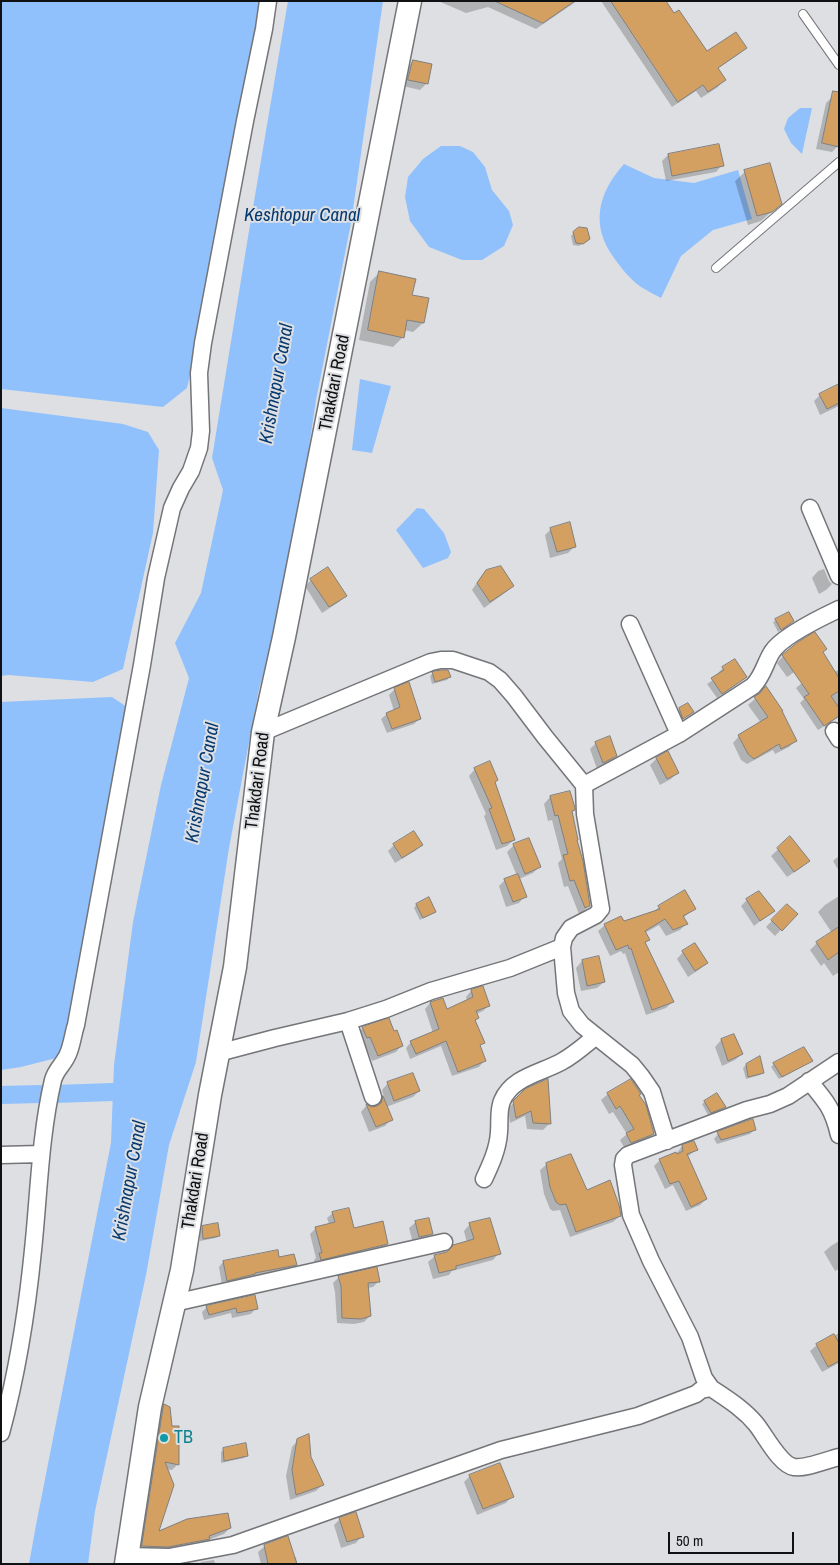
<!DOCTYPE html>
<html>
<head>
<meta charset="utf-8">
<style>
  body { margin:0 }
  #map { position:relative; width:840px; height:1565px; overflow:hidden; background:#dddfe2; font-family:"Archivo Narrow",sans-serif }
  canvas { display:block }
  .frame { position:absolute; inset:0; border:2px solid #101112; pointer-events:none }
  .scale { position:absolute; left:668px; top:1532px; width:126px; height:22px; box-sizing:border-box; border:2px solid #101112; border-top:0; padding-left:6px; font-size:15px; line-height:18px; white-space:nowrap; color:#101112; -webkit-text-stroke:4px #dddfe2; paint-order:stroke }
</style>
</head>
<body>
<div id="map">
<canvas width="840" height="1565"></canvas>
<div class="frame"></div>
<div class="scale">50 m</div>
</div>
<script>
const g = document.querySelector('canvas').getContext('2d');
g.lineJoin = 'round';
function fill(path, color) { g.fillStyle = color; g.fill(path, 'evenodd'); }
function trace(path, color, width, dash) { g.strokeStyle = color; g.lineWidth = width; g.lineCap = dash ? 'butt' : 'round'; g.setLineDash(dash || []); g.stroke(path); }
function write(font, color, halo, rows, align = 'center') {
  g.font = font + ' "Archivo Narrow",sans-serif'; g.lineWidth = 4; g.setLineDash([]); g.textBaseline = 'middle'; g.strokeStyle = halo; g.fillStyle = color; for (const [text, x, y, turn = 0] of rows) {
    g.save(); g.translate(x, y); g.rotate((+turn || 0) * Math.PI / 180); g.textAlign = isNaN(turn) ? turn : align; if (halo) g.strokeText(text, 0, 0); g.fillText(text, 0, 0); g.restore();
  }
}
fill(new Path2D(`
  M1 1H259L251 72 198 341 187 388 163 407 1 389Z
  M288 1H383L351 223 316 400 290 575 259 689 229 848 196 1062 169 1145 146 1275 95 1511 88 1564H29L36 1525 111 1143 114 1065 133 922 161 785 189 678 175 643 201 593 223 490 212 458 248 237Z
  M800 108H812L802 154 791 143 784 129 788 118Z
  M441 146H460L473 152 485 167 492 190 509 211 513 225 504 246 482 260H462L429 247 410 221 405 197 408 177 423 159Z
  M624 164 654 178 694 183 738 170 752 219 713 230 681 256 661 298C655 295 648 291 641 287 630 279 622 269 614 258 590 225 598 193 624 164Z
  M360 379 391 386 372 453 352 450Z
  M1 408 123 424 148 432 159 450 153 533 123 669 93 682 8 675 1 676Z
  M417 508 424 509 444 533 451 552 448 558 423 568 396 530Z
  M112 697 127 707 64 1056 21 1067 1 1070V702Z`), '#90c1fd');
fill(new Path2D(`
  M438 1H577L536 29 488 7 466 13Z
  M601 1H665L674 15 706 53 746 48 739 54 717 69 724 80 718 87 701 98 696 91 672 107Z
  M413 61 427 83 420 90 403 86 407 68Z
  M832 97 838 146 832 152 816 149 826 103Z
  M668 155 722 165 716 172 666 181 662 161Z
  M745 172 780 204 761 221 748 225 735 181Z
  M579 228 586 241 579 246 573 245 571 236Z
  M380 272 411 296 423 323 413 332 404 330 403 337 393 347 359 340 370 282Z
  M839 386V406L820 415 814 401 820 395Z
  M551 529 575 546 568 553 550 558 545 535Z
  M824 569 829 581 832 584 826 590 819 594 812 578 818 571Z
  M486 571 513 585 506 592 484 608 472 590 480 578Z
  M311 580 345 596 339 602 322 613 305 586Z
  M776 620 790 624 778 632 773 622Z
  M819 655 787 677 777 663 783 656Z
  M723 668 746 677 717 698 707 684 720 675 718 673Z
  M839 670V717L818 730 800 703 804 699 796 688 802 683Z
  M448 671 449 677 447 680 432 684 430 676 432 674Z
  M395 689 419 719 414 724 387 733 381 719 387 714 394 711 389 695Z
  M764 691 795 741 789 747 775 754 773 750 747 764 741 760 733 743 739 736 761 723 748 705Z
  M688 704 692 712 680 721 676 712Z
  M596 743 616 756 609 762 597 769 590 749Z
  M668 753 678 772 671 779 660 785 650 765 656 759Z
  M475 769 494 783 514 840 507 846 496 850 484 816 486 814 469 776Z
  M569 792 574 810 571 813 589 905 583 912 579 914 568 886 564 887 558 863 562 859 552 820 548 821 544 804 550 797Z
  M790 838 808 861 802 867 787 877 771 856Z
  M394 845H421L415 851 395 863 388 851Z
  M514 845 539 867 533 873 519 879 525 896 519 903 506 907 499 886 505 880 517 876 507 852Z
  M839 856V871L833 861Z
  M839 896V972L833 976 824 963 821 966 810 950 817 943 832 933 818 912 825 905Z
  M747 900 773 911 754 926 741 906Z
  M416 905 435 912 420 920 414 908Z
  M787 905 796 914 775 936 766 927Z
  M659 907 694 909 683 918 687 923 680 930 666 936 659 925 645 933 648 940 645 943 672 1002 666 1008 646 1015 625 953 623 954 621 951 610 956 598 931 605 925 623 923 652 913Z
  M694 945 706 963 700 969 688 977 677 959 683 952Z
  M598 958 604 982 597 988 581 991 576 968 582 961Z
  M471 991 489 1005 483 1011 476 1014 478 1018 475 1021 483 1043 479 1047 484 1061 479 1067 452 1076 441 1046 410 1059 406 1048 411 1042 433 1033 425 1009 430 1003 442 1000 446 1011 467 1001 466 997Z
  M363 1028 402 1045 396 1052 372 1061 364 1043 361 1044 357 1034Z
  M734 1035 742 1054 735 1060 722 1066 715 1047 721 1040Z
  M811 1061 779 1079 771 1067 774 1064Z
  M746 1065 763 1072 760 1075 746 1079 743 1068Z
  M630 1081 638 1096 653 1134 647 1140 625 1149 620 1140 627 1134 613 1112 609 1114 601 1100 608 1094Z
  M388 1083 419 1091 413 1097 386 1107 391 1119 385 1126 369 1132 361 1112 366 1106 371 1108H376L377 1104 384 1097 382 1090Z
  M516 1100 549 1124 543 1130 527 1129 525 1116 510 1123 508 1109Z
  M705 1102 724 1107 721 1110 708 1115 702 1104Z
  M755 1129 750 1134 717 1144 714 1139 718 1134Z
  M682 1146 696 1150 687 1157 706 1199 700 1205 686 1211 673 1185 665 1189 654 1166 660 1160 677 1153Z
  M547 1164 586 1192 620 1216 613 1222 570 1237 560 1210 553 1211 550 1209 544 1194 540 1170Z
  M333 1213 353 1229 387 1244 381 1250 315 1264 314 1260 316 1258 310 1234 316 1228 329 1224 327 1218Z
  M416 1222 431 1234 425 1240 413 1243 409 1228Z
  M470 1224 499 1253 493 1260 452 1271 449 1275 433 1279 428 1262 435 1256 447 1253 467 1243 464 1231Z
  M203 1227 219 1236 216 1238 200 1241V1230Z
  M839 1241V1269L835 1271 824 1252 831 1246Z
  M278 1258 295 1265 290 1270 251 1277 249 1279 222 1285 219 1267 223 1262Z
  M339 1277 379 1281 373 1287 367 1288 370 1316 364 1322 354 1324 337 1323 335 1292 333 1283Z
  M207 1307 256 1308 251 1314 232 1318 231 1313 204 1320 202 1312Z
  M839 1333V1363L822 1372 810 1351 817 1345Z
  M164 1405 171 1427 178 1464 172 1470 166 1469 157 1533 230 1528 224 1534 208 1540 202 1545 161 1553 137 1552 159 1411Z
  M298 1440 309 1457 322 1485 316 1491 290 1500 286 1476 292 1447Z
  M224 1449 247 1455 244 1458 221 1463V1452Z
  M470 1476 512 1496 506 1503 477 1515 464 1482Z
  M340 1519 362 1536 356 1543 341 1548 334 1525Z
  M265 1546 294 1558 296 1557 297 1564H261L258 1552Z
  M214 1560 215 1564H200L201 1562Z`), '#0003');
trace(new Path2D(`
  M55 1094 113 1092
  M1 1095 41 1094`), '#90c1fd', 18);
const building = new Path2D(`
  M495 1H575L543 23Z
  M611 1H666L674 13 679 10 707 51 736 32 747 48 718 68 726 80 708 92 703 85 678 102Z
  M413 60 432 64 428 84 408 80Z
  M833 91 839 92V147L822 143Z
  M719 144 724 166 672 176 668 154Z
  M770 163 782 204 772 212 757 216 744 170Z
  M579 227 587 228 590 239 583 244 576 243 573 232Z
  M379 271 416 279 412 295 429 298 424 323 407 320 404 338 368 330Z
  M839 384V403L827 409 819 394Z
  M570 522 576 547 557 552 550 528Z
  M501 566 514 586 490 602 477 583 486 570Z
  M328 567 347 596 329 607 310 579Z
  M789 612 794 621 781 630 775 619Z
  M815 632 827 649 823 652 839 678V691L831 696 839 708V716L824 726 804 697 809 694 782 655 798 642Z
  M735 659 747 677 722 694 711 678 724 670 722 667Z
  M442 670H448L451 677 435 682 432 672Z
  M409 682 421 719 392 729 386 713 400 707 394 688Z
  M766 686 783 711H782L797 741 781 749 779 744 754 759 748 754 738 735 768 717 754 697 760 693Z
  M688 703 694 712 683 719 679 708Z
  M610 736 617 756 603 763 595 742Z
  M668 751 679 773 667 779 656 758Z
  M490 761 498 780 495 782 515 840 502 844 489 809 492 808 474 768Z
  M570 791 575 808V810L572 811 578 840H577L583 861 590 906 585 908 574 880 570 881 563 855 568 854 558 815 555 816 550 796Z
  M414 831 423 845 402 858 393 844Z
  M790 836 810 861 794 872 777 848Z
  M529 838 541 867 525 874 513 844Z
  M518 874 527 897 513 902 504 879Z
  M685 890 696 909 683 916 688 924 673 930 665 919 645 931 650 940 645 942 674 1002 652 1010 631 948 629 949 628 945 616 950 604 924 621 916 624 921 660 909 658 906Z
  M759 891 775 911 760 921 746 899Z
  M429 897 436 912 423 918 416 904Z
  M787 904 798 914 782 931 771 920Z
  M839 927V952L828 960 816 942Z
  M695 943 708 963 695 971 682 951Z
  M599 956 605 982 587 986 582 960Z
  M483 986 490 1006 476 1011 479 1018 475 1020 485 1043 480 1045 486 1061 458 1072 446 1041 416 1054 410 1041 439 1029 430 1002 443 998 447 1009 473 997 471 990Z
  M389 1018 394 1031 397 1030 403 1046 378 1056 370 1037 367 1038 362 1027Z
  M734 1034 743 1054 728 1061 721 1039Z
  M804 1047 813 1061 782 1077 773 1063Z
  M760 1056 764 1073 748 1077 746 1064Z
  M413 1073 420 1091 394 1101 387 1082Z
  M548 1079 551 1124 533 1123 531 1111 516 1118 513 1101 525 1089Z
  M631 1079 641 1094 639 1095 646 1105 654 1134 631 1143 626 1133 634 1129 620 1106 616 1109 607 1093Z
  M717 1093 726 1107 711 1113 704 1101Z
  M383 1096 393 1120 376 1127 366 1104 371 1107 377 1106 381 1103Z
  M753 1119 756 1130 721 1140 717 1132Z
  M694 1141 698 1150 687 1154 707 1199 691 1207 679 1181 670 1184 659 1159 676 1152 677 1154 683 1151 682 1145Z
  M571 1154 587 1190 610 1180 619 1205 621 1216 576 1232 566 1204 560 1205 556 1202 550 1187 546 1163Z
  M349 1208 354 1228 383 1221 388 1244 321 1260 319 1253H322L315 1227 335 1222 332 1212Z
  M429 1218 433 1234 419 1237 415 1221Z
  M490 1218 501 1254 456 1266V1269L439 1273 434 1255 447 1252 453 1245 474 1239 469 1223Z
  M218 1223 220 1236 203 1239 202 1226Z
  M278 1250 279 1257 294 1254 297 1265 255 1273V1274L227 1281 223 1261Z
  M377 1267 380 1282 368 1283 371 1316 361 1319 342 1318 341 1286 338 1276Z
  M255 1295 258 1309 237 1313 236 1308 209 1315 206 1306Z
  M834 1334 839 1343V1361L828 1367 816 1344Z
  M164 1404 170 1407 172 1426H179V1465L165 1462 174 1485 159 1531 187 1519 228 1513 231 1528 209 1536 210 1539 168 1547 142 1546Z
  M309 1434 311 1457 324 1485 296 1495 292 1470 297 1439Z
  M246 1443 248 1456 224 1461 223 1448Z
  M500 1463 514 1497 483 1509 469 1475Z
  M356 1512 364 1537 347 1542 339 1518Z
  M288 1536 297 1564H268L264 1545Z`);
fill(building, '#d4a061');
trace(building, '#817f7d', 1);
const lane = new Path2D(`
  M803 14 839 65
  M716 268 839 162`);
const street = new Path2D(`
  M810 508 839 576
  M630 624 679 734
  M834 731 839 739
  M263 732 431 662 441 660H453L489 672 500 680 514 696 545 737 584 785
  M348 1021 373 1097
  M218 1053 275 1038 348 1021 386 1009 431 991 510 968 562 947
  M809 1081C826 1101 833 1109 839 1135
  M667 1141 652 1092 641 1076 632 1065 582 1025 571 1011 566 993 562 947 564 938 571 928 596 915 601 909 585 814 584 785 679 734 753 686C763 676 765 663 772 652 781 637 822 617 839 609
  M1 1155 41 1154
  M484 1179C491 1164 498 1149 499 1132 500 1121 498 1111 502 1101 512 1077 541 1073 561 1062 574 1055 585 1045 596 1036
  M174 1303 444 1242
  M711 1388C727 1399 744 1409 756 1424 765 1435 780 1465 794 1467 805 1469 827 1460 839 1457
  M1 1433C17 1374 27 1311 33 1250 39 1193 40 1136 53 1080 56 1069 64 1064 68 1054 72 1045 73 1034 76 1025L142 665 156 578 172 508 181 488 191 471 199 448 201 431 199 373 203 343 245 121 264 29 268 1
  M127 1556 169 1557 233 1545 501 1450 638 1416 696 1394 701 1390 711 1388 704 1378 690 1337 651 1261 631 1215 623 1165 624 1159 628 1155 747 1110 770 1104 788 1096 839 1062`);
const secondary = new Path2D(`
  M126 1564 150 1407 182 1270 210 1095 235 967 263 732 284 637 410 1`);
trace(lane, '#747578', 10);
trace(street, '#747578', 19);
trace(secondary, '#747578', 25);
trace(lane, '#fff', 8);
trace(street, '#fff', 16);
trace(secondary, '#fff', 22);
for (const [x, y, r, color] of [
  [164,1438,5,"#0f9aa8"]
]) { const dot = new Path2D(); dot.arc(x, y, r, 0, 2 * Math.PI); g.fillStyle = color; g.fill(dot); trace(dot, '#dddfe2', 2); }
write('18px', '#101112', '#dddfe2', [
  ["Thakdari Road",335,383,-79],
  ["Thakdari Road",258,781,-83],
  ["Thakdari Road",196,1181,-81]
]);
write('18px', '#0d838f', '#dddfe2', [
  ["TB",174,1438]
], 'left');
write('italic 19px', '#073a70', '#dddfe2', [
  ["Keshtopur Canal",302,216],
  ["Krishnapur Canal",277,384,-80],
  ["Krishnapur Canal",203,783,-80],
  ["Krishnapur Canal",130,1181,-80]
]);
</script>
</body>
</html>
